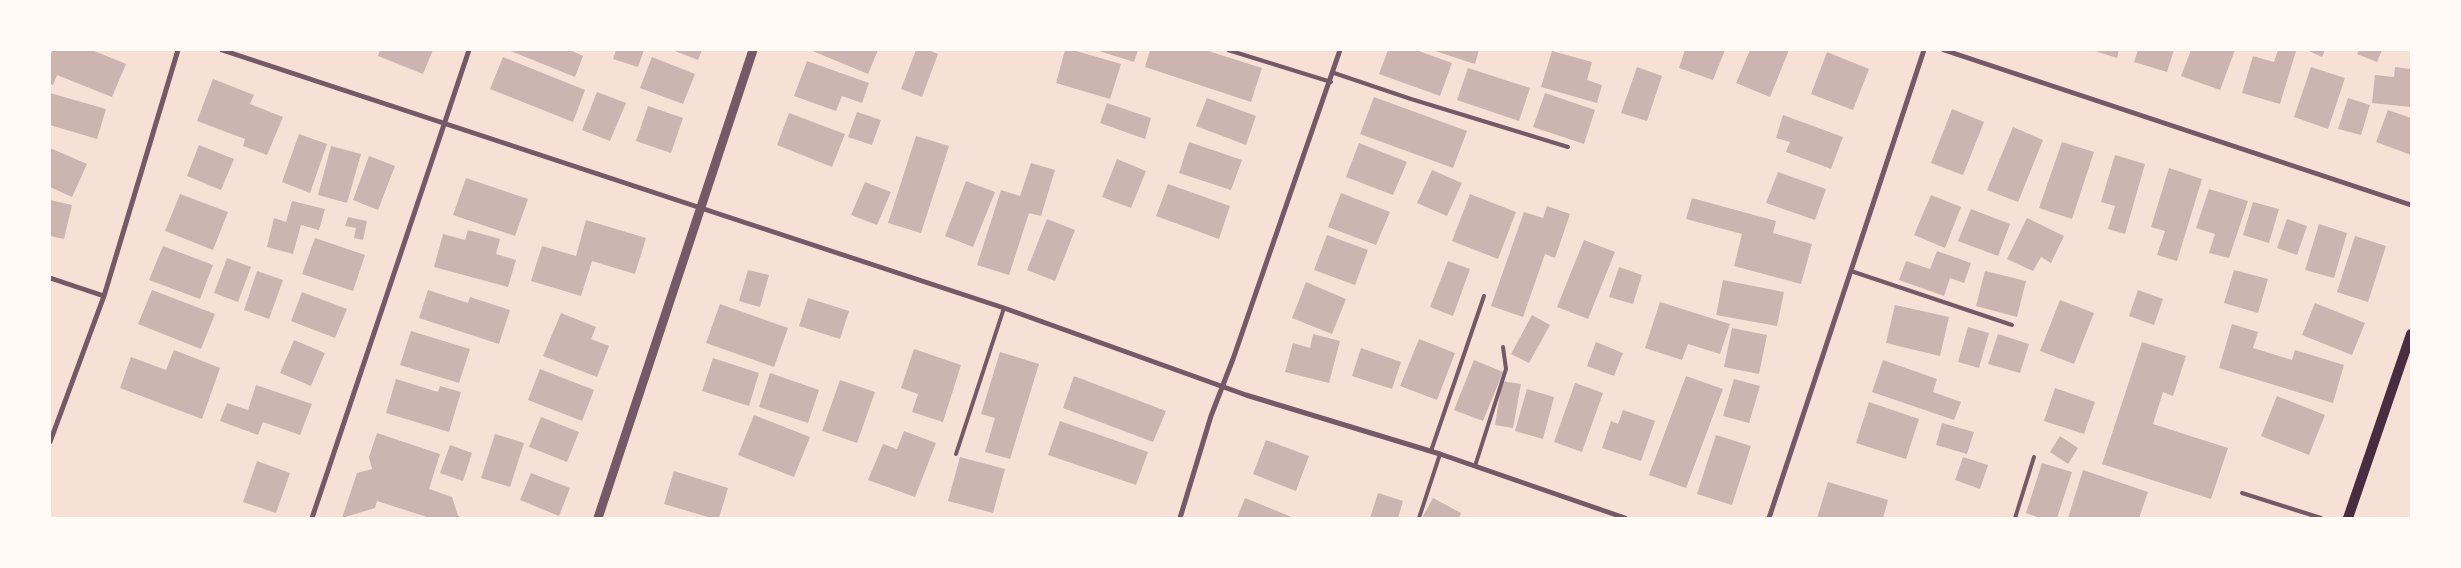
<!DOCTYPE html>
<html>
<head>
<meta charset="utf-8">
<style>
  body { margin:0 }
  #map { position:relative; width:2461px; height:568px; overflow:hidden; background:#f7e1d7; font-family:"Roboto Serif",serif }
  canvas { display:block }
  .frame { position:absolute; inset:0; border:51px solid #fffaf5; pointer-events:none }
</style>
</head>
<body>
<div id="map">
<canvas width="2461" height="568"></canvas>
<div class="frame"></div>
</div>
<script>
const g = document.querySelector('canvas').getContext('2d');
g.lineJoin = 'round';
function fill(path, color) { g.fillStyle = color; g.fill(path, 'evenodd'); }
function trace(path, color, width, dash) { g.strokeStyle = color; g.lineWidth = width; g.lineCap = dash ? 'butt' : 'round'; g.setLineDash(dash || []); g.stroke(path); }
fill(new Path2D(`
  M53 50H92L126 64 112 97 57 75 53 85 50 84V55Z
  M380 50H433L423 74 378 56Z
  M508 50H570L583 56 575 77Z
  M616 50H644L638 67 613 59Z
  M672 50H702L698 60Z
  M810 50H878L868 74Z
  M916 50H928L938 54 922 97 901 89Z
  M1065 50H1073L1121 64 1110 99 1056 83Z
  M1096 50H1138L1134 62Z
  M1150 50H1205L1262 68 1251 102 1145 67Z
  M1388 50H1416L1452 63 1440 96 1379 74Z
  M1432 50H1479L1475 64Z
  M1685 50H1725L1713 80 1679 68Z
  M1750 50H1789L1770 97 1736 83Z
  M2092 50H2119L2117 58Z
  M2138 50H2174L2167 72 2134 62Z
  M2191 50H2235L2220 90 2181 76Z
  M2278 50 2296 51 2280 104 2242 93 2253 56 2274 62Z
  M2307 50H2325L2322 57Z
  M2359 50H2382L2377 62 2357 54Z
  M1552 51 1592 62 1587 80 1602 85 1597 103 1541 87Z
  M1827 52 1869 69 1853 110 1811 94Z
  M503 57 585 90 573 122 490 89Z
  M652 57 695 74 683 104 640 88Z
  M807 61 869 83 862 103 842 96 836 111 794 96Z
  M1637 67 1662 76 1647 121 1621 113Z
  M2311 67 2345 78 2328 129 2294 117Z
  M2395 67 2411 69V107L2372 103 2375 75 2394 77Z
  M1468 68 1530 88 1519 121 1457 100Z
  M213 79 254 95 250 104 283 117 267 155 243 146 245 139 197 121Z
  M597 92 626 103 610 141 582 130Z
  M50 93 106 109 97 139 50 125Z
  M1545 93 1595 110 1584 144 1533 127Z
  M1374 97 1467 131 1453 168 1360 134Z
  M1207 98 1256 116 1246 145 1196 126Z
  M2348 98 2370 105 2361 135 2338 129Z
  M1107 103 1151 118 1145 139 1100 123Z
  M648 106 683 118 671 153 636 141Z
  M1952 109 1984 122 1963 175 1931 163Z
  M2388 110 2411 118V155L2376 142Z
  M857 112 881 120 872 145 848 137Z
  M789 113 845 134 832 167 777 145Z
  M1783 115 1843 137 1831 169 1786 152 1790 142 1776 138Z
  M2013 127 2043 140 2018 202 1987 190Z
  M299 134 327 144 310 193 282 182Z
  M916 136 949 146 921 233 888 223Z
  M1189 142 1242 160 1231 190 1179 173Z
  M2062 142 2094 152 2072 219 2039 208Z
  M1359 143 1407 162 1393 195 1346 177Z
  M199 145 234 159 221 190 187 176Z
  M331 146 361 154 347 203 318 195Z
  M50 148 87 164 72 197 50 187Z
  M2115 155 2145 164 2125 234 2108 229 2115 206 2101 202Z
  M369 156 395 166 378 210 353 200Z
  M1117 159 1146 171 1131 208 1102 197Z
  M1031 163 1055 170 1041 216 1029 213 1009 275 977 265 1001 190 1020 196Z
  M2169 168 2202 179 2177 261 2157 255 2165 231 2151 227Z
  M1432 170 1462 183 1447 216 1417 203Z
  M1778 172 1826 189 1815 220 1766 203Z
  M466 178 528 199 515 236 453 215Z
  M966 181 995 192 973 247 945 236Z
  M865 182 891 192 877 225 851 215Z
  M1168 184 1230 206 1219 239 1156 216Z
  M2209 189 2248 201 2229 258 2209 253 2215 234 2196 228Z
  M1341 193 1390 212 1376 245 1328 227Z
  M180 194 228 212 213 250 165 231Z
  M1470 194 1516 212 1498 259 1452 241Z
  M1931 195 1961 207 1945 248 1914 235Z
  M1692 198 1776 221 1773 233 1812 244 1801 284 1734 266 1742 234 1686 219Z
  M50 200 72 205 64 239 50 236Z
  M292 201 325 209 319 230 301 225 293 254 267 247 274 218 286 222Z
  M2253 202 2279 209 2269 243 2243 235Z
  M1547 206 1570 214 1555 258 1545 254 1523 317 1491 306 1524 212 1543 218Z
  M1971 209 2010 224 1998 256 1958 241Z
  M348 217 367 221 363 240 354 238 356 228 345 226Z
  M2027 218 2064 236 2051 263 2041 257 2033 271 2007 259Z
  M1047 219 1075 230 1055 281 1027 270Z
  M2287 219 2307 226 2297 255 2277 248Z
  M586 220 646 238 635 274 592 261 581 296 531 281 542 246 576 256Z
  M2319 224 2347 233 2334 278 2305 270Z
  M468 230 500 239 496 254 516 260 508 287 434 267 443 234 465 240Z
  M1327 235 1368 250 1355 285 1314 270Z
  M2355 236 2386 246 2368 302 2337 292Z
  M315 238 365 255 353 291 302 274Z
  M1584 240 1615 252 1588 319 1557 307Z
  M163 246 213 265 200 299 149 280Z
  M1937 251 1971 263 1964 283 1950 278 1944 296 1899 280 1906 261 1930 269Z
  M227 258 251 267 238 302 214 293Z
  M1448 261 1470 269 1453 316 1430 307Z
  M1619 267 1642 275 1633 304 1609 297Z
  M748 270 769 275 760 307 739 301Z
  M2234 270 2268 279 2258 313 2224 303Z
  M257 271 283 280 269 319 244 310Z
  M1985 271 2026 281 2017 317 1976 306Z
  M1723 280 1784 292 1777 326 1716 315Z
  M1306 282 1346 299 1332 334 1292 318Z
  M152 290 215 314 201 349 138 324Z
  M428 290 468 303 470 297 510 310 499 344 419 318Z
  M2138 290 2163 299 2154 325 2129 316Z
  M302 292 347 309 335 338 291 321Z
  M808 298 849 311 840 339 799 326Z
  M2060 300 2094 313 2074 364 2040 351Z
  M1660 302 1730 324 1720 354 1688 344 1682 360 1645 348Z
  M2315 303 2365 323 2352 355 2302 335Z
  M720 304 788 328 774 367 706 343Z
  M1895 305 1949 317 1940 356 1886 343Z
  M561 313 596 327 591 339 609 346 597 377 543 356Z
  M1532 315 1550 325 1529 363 1511 354Z
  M2232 324 2258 332 2253 348 2292 360 2295 350 2344 365 2333 403 2219 368Z
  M1968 327 1989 333 1979 368 1958 362Z
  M1732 328 1767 335 1759 374 1724 367Z
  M411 331 470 349 459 383 400 365Z
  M1313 334 1340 341 1329 383 1285 372 1293 343 1310 348Z
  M1998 334 2029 344 2020 373 1988 364Z
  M1419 339 1455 353 1437 400 1400 386Z
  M294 340 325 353 311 386 280 373Z
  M1596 342 1623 353 1614 376 1587 366Z
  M2142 342 2186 356 2173 396 2163 392 2153 424 2228 448 2211 499 2102 464Z
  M1361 348 1401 362 1392 389 1352 376Z
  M914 349 961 365 943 422 912 412 918 394 901 388Z
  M174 350 220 368 202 419 120 388 131 357 166 370Z
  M1000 352 1039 364 1010 459 985 452 995 418 981 414Z
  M713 358 759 373 749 406 702 391Z
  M1474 360 1503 372 1483 421 1454 410Z
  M1883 360 1937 379 1933 392 1961 402 1954 420 1872 392Z
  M540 369 594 390 582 421 528 400Z
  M770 373 819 390 808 423 759 407Z
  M1074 376 1166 411 1153 442 1063 408Z
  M1686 376 1723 389 1686 488 1649 475Z
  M396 379 438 392 440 386 461 392 449 432 386 413Z
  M1734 379 1760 386 1749 423 1723 416Z
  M840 380 875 392 857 443 822 431Z
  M1502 381 1521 384 1513 428 1495 425Z
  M1575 383 1603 393 1582 452 1554 442Z
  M256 385 312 404 300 435 263 422 258 435 220 421 227 403 248 410Z
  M2055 388 2095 402 2084 434 2044 421Z
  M1527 389 1554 397 1543 439 1515 431Z
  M2277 396 2325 415 2309 455 2261 436Z
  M1869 402 1919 419 1906 459 1856 443Z
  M1623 410 1655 421 1641 461 1602 448 1611 421 1618 424Z
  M754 415 810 437 794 477 738 455Z
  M541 417 579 432 567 462 529 447Z
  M1060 421 1148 452 1136 485 1048 455Z
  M1942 423 1974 432 1967 454 1936 445Z
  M904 431 936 443 915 497 868 480 883 444 897 449Z
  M377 433 440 454 429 489 452 497 458 516 464 518H430L377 501 375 508 342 518 357 473 372 469 369 457Z
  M495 434 524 443 510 487 481 478Z
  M1716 435 1751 446 1732 505 1697 494Z
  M2060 436 2078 448 2068 464 2050 452Z
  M1266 440 1309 456 1296 491 1253 474Z
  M450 445 472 453 463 481 440 473Z
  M960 457 1005 469 993 513 948 501Z
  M1963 457 1988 465 1980 489 1955 480Z
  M257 461 290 473 276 513 243 502Z
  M2042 463 2072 472 2057 518H2040L2026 513Z
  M2083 470 2148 492 2139 518H2068Z
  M674 471 728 488 719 518H711L664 504Z
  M531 473 570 488 559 516 520 500Z
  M1828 482 1888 500 1883 518H1817Z
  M1378 493 1403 501 1398 518H1370Z
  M1245 498 1294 518H1237Z
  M1433 498 1461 513 1459 518H1422Z`), '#ccb4b1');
trace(new Path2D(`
  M1228 50 1331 82
  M1334 73 1411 99 1568 147
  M1851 271 2012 325
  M1431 451 1484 296
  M956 454 1004 308
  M1475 466 1506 369 1503 347
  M2242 493 2321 518
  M1419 518 1440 454
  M2015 518 2034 457`), '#755966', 4);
trace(new Path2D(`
  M222 50 1004 308 1246 395 1440 454 1625 518
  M1944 50 2411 205
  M50 278 104 296
  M50 442 104 296 178 50
  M312 518 469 50
  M1180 518 1211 416 1233 359 1340 50
  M1769 518 1924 50`), '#755966', 5);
trace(new Path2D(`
  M598 518 753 50`), '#755966', 9);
trace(new Path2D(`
  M2348 518 2411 334`), '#4a2c40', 10);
</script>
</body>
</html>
